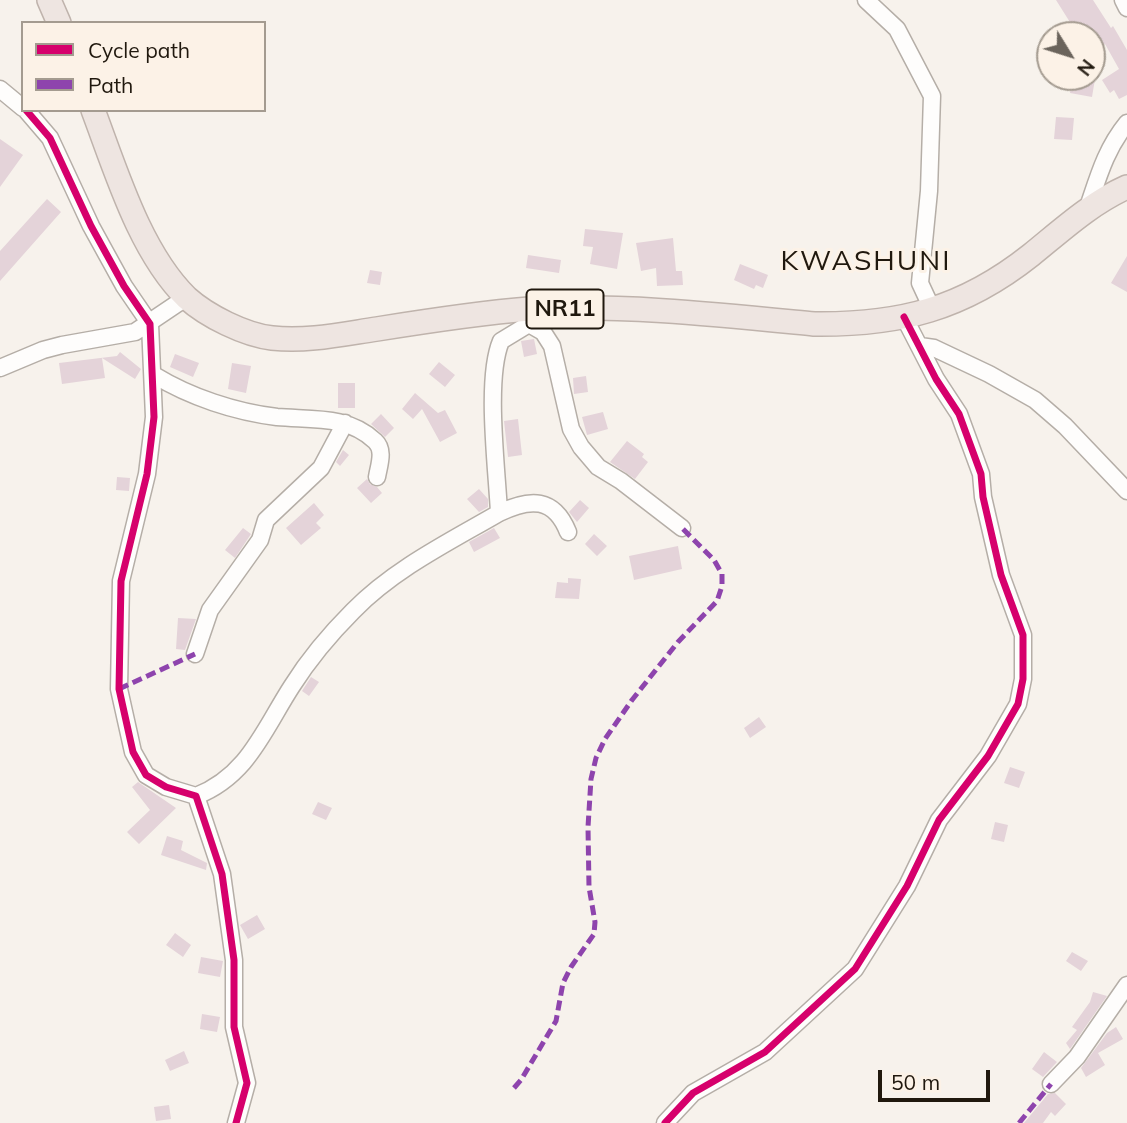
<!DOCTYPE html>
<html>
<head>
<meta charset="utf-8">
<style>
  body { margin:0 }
  #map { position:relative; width:1127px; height:1123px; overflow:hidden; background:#f7f2ec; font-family:Mulish,sans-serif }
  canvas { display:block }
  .legend { position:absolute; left:21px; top:21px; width:245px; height:91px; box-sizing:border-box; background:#fcf2e7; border:2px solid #a49b90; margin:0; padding:9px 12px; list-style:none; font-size:21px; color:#20180e }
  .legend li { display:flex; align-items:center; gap:14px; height:35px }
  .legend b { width:35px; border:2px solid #a49b90 }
  .north { position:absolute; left:1036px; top:21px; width:70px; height:70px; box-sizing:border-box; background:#fcf2e7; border:2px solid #a49b90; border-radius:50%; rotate:128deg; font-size:19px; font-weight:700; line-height:28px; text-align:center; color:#20180e }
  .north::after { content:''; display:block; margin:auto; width:24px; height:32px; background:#6b645c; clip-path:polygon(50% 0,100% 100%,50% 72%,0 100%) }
  .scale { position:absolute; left:878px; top:1070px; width:112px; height:32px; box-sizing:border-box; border:4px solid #20180e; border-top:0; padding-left:9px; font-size:21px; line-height:24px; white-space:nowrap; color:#20180e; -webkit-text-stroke:5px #fcf2e7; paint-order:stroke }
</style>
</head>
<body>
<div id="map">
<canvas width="1127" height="1123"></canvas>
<ul class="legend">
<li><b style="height:9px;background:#d6006c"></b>Cycle path</li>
<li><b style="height:9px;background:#8e44ad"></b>Path</li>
</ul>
<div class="north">N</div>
<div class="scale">50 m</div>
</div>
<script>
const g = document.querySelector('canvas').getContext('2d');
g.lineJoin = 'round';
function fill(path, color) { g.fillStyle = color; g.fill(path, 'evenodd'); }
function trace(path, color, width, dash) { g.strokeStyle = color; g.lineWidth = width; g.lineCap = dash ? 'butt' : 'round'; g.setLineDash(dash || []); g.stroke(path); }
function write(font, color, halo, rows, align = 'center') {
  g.font = font + ' Mulish,sans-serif'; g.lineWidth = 6; g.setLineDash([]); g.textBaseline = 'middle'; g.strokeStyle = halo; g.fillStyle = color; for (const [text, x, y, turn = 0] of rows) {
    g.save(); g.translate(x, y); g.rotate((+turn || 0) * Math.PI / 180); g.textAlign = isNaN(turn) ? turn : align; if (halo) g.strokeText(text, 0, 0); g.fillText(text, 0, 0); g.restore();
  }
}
fill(new Path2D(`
  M1056 0H1093L1111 28 1113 26 1127 50V95L1119 99 1114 90 1110 93 1102 80 1119 69 1105 44 1092 52V35H1078Z
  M1073 77 1095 79 1092 97 1070 93Z
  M1056 117 1074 118 1072 140 1054 139Z
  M0 139 23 155 0 187Z
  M47 199 61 212 0 281V251Z
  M585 229 623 233 617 269 590 264 593 247 583 246Z
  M673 238 676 271H682L683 285 657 286 656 268 641 271 636 243Z
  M528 255 561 260 559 273 526 268Z
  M1127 256V292L1111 283Z
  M740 264 768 275 763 288 756 285 754 289 734 280Z
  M370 270 382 272 380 285 367 283Z
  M534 339 537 354 524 357 521 341Z
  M120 352 141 369 135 379 102 358 105 378 62 384 59 363 117 356Z
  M175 354 199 363 193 377 170 367Z
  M439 362 455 375 445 387 429 374Z
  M232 363 251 366 246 393 228 389Z
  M586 376 588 392 574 394 573 378Z
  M338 383H355V408H338Z
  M415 393 438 413 445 410 457 433 440 442 422 409 413 419 402 409Z
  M603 412 608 429 587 435 582 417Z
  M381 414 394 428 385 437 371 424Z
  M518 419 522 455 508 457 504 421Z
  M627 441 644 454 642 457 648 462 635 479 610 462Z
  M343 450 349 455 340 466 336 462Z
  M117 477 130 478 129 491 116 490Z
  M367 479 370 484 377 487 382 493 371 503 357 488Z
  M479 489 488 499V507L479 512 467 499Z
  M580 500 589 508 577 522 569 512Z
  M314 503 324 515 316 523 321 528 301 545 286 528Z
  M243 528 251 534 235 558 225 550Z
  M494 528 500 538 474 552 469 542Z
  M594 534 607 546 597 556 585 544Z
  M678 546 682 569 634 580 629 556Z
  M568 578 581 579 579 599 555 598 557 582 568 583Z
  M178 618 196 619 185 650 176 649Z
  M311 677 319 682 309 696 302 691Z
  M759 717 766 727 750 738 744 728Z
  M1010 767 1025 772 1019 788 1004 783Z
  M138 782 176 808 139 844 127 832 150 810 132 787Z
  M318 802 332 808 326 820 312 814Z
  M995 822 1008 825 1004 842 991 839Z
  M167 836 183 841 181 850 207 863 206 870 161 855Z
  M257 915 265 929 248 939 240 925Z
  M175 933 191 945 183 957 166 945Z
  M1072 952 1088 961 1081 971 1066 961Z
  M201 957 223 961 220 977 198 973Z
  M1093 992 1107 996 1070 1049 1066 1043 1077 1030 1072 1027 1090 1002Z
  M202 1014 220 1017 217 1032 200 1029Z
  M1116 1027 1123 1039 1098 1053 1105 1065 1086 1077 1081 1068 1107 1033Z
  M184 1051 189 1063 170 1071 165 1060Z
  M1044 1052 1057 1062 1043 1077 1032 1069Z
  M1055 1093 1066 1104 1055 1116 1051 1112 1043 1123H1024L1048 1094Z
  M169 1105 171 1119 156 1121 154 1107Z`), '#e4d3d9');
const minor = new Path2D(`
  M866 0 897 29 932 96 929 191 920 283 933 311
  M1123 0 1127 8
  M0 89 23 108
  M26 110 50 138 91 226 124 286 150 324 154 417 147 474 121 581 119 689 133 752 146 775 166 787 196 796 222 874 234 960V1027L247 1083 236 1123
  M1087 210C1098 178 1105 150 1127 123
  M529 324 543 332 552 346 571 429 581 447 598 467 621 481 682 528
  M920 346 934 348 989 374 1035 400 1065 426 1127 491
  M0 368 43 350 62 345 135 332 187 297
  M154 375C190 397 235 412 277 417 311 420 348 415 375 441 385 450 379 465 377 477
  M499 513C497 469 485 379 501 341L529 324V315
  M195 654 210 610 260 540 266 520 321 468 345 423
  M196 796C248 776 264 729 292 686 309 659 331 633 353 611 394 569 449 542 499 513 530 498 554 497 568 532
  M1051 1084 1077 1057 1127 985
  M665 1123 693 1093 765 1052 855 969 907 886 939 820 988 756 1018 704 1023 679V635L1001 575 983 497 981 474 959 414 936 379 904 317`);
const highway = new Path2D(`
  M49 0 59 23
  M93 110C116 171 140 252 187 298 207 316 245 335 272 338 307 342 343 334 377 329 427 321 478 313 529 309 621 304 722 315 814 324 900 325 963 309 1031 255 1062 230 1091 203 1127 187`);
trace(minor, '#b5aea7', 19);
trace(highway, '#bfb3ac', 26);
trace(minor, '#fefdfc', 16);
trace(highway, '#eee5e1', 23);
trace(new Path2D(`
  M119 689 195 654
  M514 1088 521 1080 556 1021 563 983 571 967 594 934 595 922 589 887 588 827 591 779 596 758 605 739 632 700 678 642 717 601 722 586V574L714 560 682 528
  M1019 1123 1051 1084`), '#8e44ad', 5, [10, 5]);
trace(new Path2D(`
  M26 110 50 138 91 226 124 286 150 324 154 417 147 474 121 581 119 689 133 752 146 775 166 787 196 796 222 874 234 960V1027L247 1083 236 1123
  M665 1123 693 1093 765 1052 855 969 907 886 939 820 988 756 1018 704 1023 679V635L1001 575 983 497 981 474 959 414 936 379 904 317`), '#d6006c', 7);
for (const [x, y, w] of [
  [565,309,77]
]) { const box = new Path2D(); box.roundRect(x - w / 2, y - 19.5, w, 39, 5); g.fillStyle = '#fcf2e7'; g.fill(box); trace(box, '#20180e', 2); }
write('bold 23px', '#20180e', null, [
  ["NR11",565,309]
]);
g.letterSpacing = '2px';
write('28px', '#20180e', '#fcf2e7', [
  ["KWASHUNI",866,262]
]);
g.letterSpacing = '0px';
</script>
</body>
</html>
